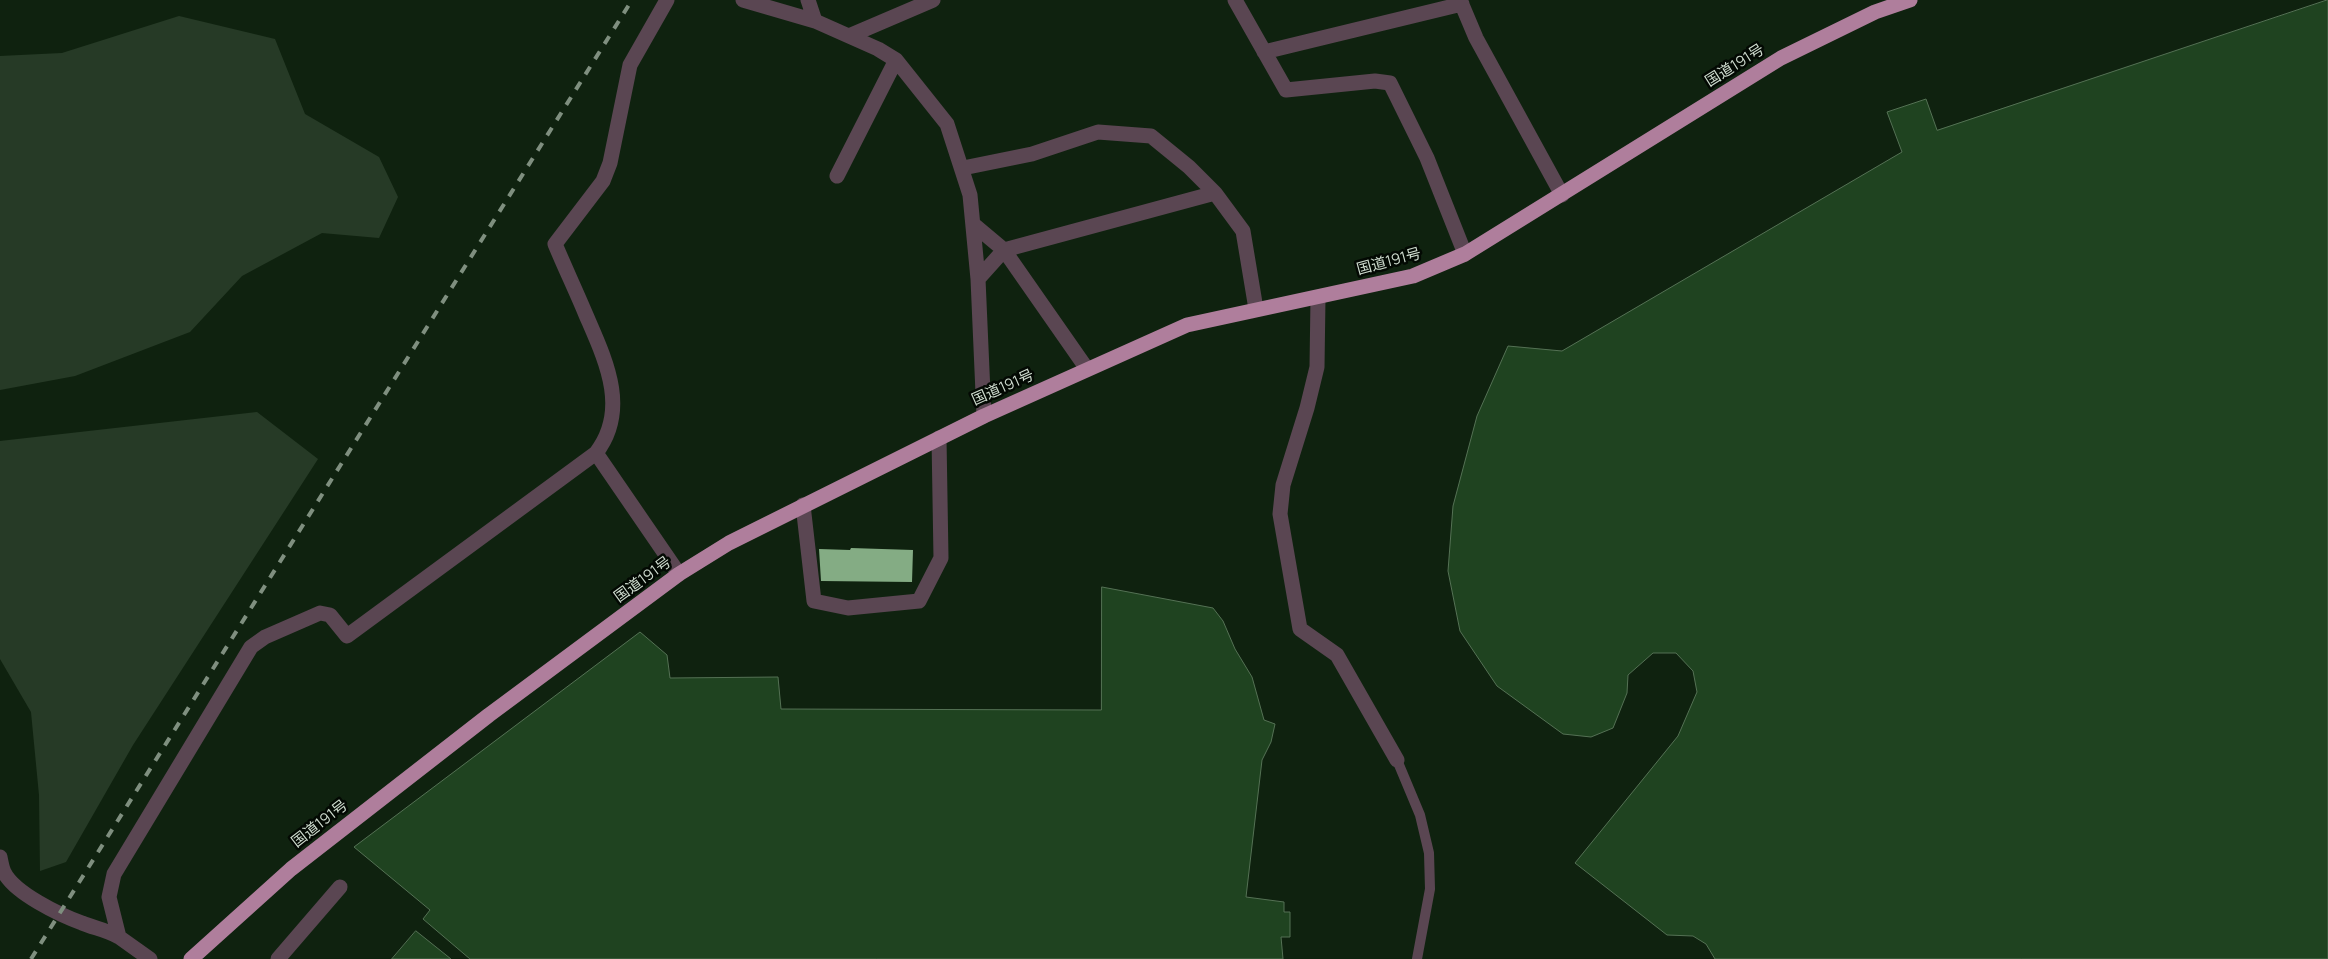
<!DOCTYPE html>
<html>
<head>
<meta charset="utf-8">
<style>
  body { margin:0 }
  canvas { display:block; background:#0f220f }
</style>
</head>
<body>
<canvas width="2328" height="959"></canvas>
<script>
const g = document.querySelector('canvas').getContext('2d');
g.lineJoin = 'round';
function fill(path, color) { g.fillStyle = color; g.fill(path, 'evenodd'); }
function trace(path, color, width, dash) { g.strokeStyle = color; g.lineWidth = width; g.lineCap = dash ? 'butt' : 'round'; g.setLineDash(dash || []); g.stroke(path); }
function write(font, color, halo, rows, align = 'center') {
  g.font = font + ' Manrope,"Noto Sans JP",sans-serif'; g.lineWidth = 5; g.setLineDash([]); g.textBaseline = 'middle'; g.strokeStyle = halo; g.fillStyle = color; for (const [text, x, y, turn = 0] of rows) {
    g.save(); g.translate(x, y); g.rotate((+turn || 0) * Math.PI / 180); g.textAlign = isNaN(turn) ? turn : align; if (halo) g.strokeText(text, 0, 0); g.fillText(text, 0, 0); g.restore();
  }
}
fill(new Path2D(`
  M179 16 275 39 305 114 379 157 398 197 379 238 322 233 242 276 190 332 75 376 0 390V56L62 53Z
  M257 412 318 459 133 745 66 862 40 871 39 795 31 712 0 659V441Z`), '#263a26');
const water = new Path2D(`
  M2328 0V959H1715L1706 944 1693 936 1667 935 1575 863 1678 736 1697 692 1693 671 1676 653H1653L1628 675 1627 693 1613 728 1591 737 1563 734 1497 686 1460 631 1448 571 1453 506 1477 416 1508 346 1562 351 1902 152 1887 112 1926 99 1937 130Z
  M1102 587 1213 608 1223 621 1235 649 1252 677 1264 720 1275 724 1271 742 1262 760 1246 897 1284 902V912H1290V937H1281L1283 959H470L423 919 430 910 354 847 640 632 667 655 670 678 778 677 781 709 1101 710Z
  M416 931 451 959H392Z`);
fill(water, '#1f4320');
trace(water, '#547154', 1);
fill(new Path2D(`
  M851 548 913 550 912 582 821 581 819 549 850 550Z`), '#84ac84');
trace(new Path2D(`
  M1397 760 1420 815 1429 853 1430 889 1417 959`), '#5a4652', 10);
trace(new Path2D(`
  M667 0 630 65 610 163 603 181 555 244C565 268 576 291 586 315 605 359 630 409 596 453L679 574
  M743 0 815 21 878 49 896 60 947 124 970 195 978 279 984 416
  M808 0 815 21
  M1235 0 1286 90 1375 81 1390 83 1427 158 1465 254
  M1460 0 1476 38 1562 195
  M849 36 933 0
  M1264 52 1462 4
  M963 168 1032 154 1098 132 1151 136 1189 167 1215 193 1243 231 1256 309
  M837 176 896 60
  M973 224 1004 250 1215 193
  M978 279 1004 250 1087 369
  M1318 298 1317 367 1307 408 1283 485 1280 514 1300 629 1337 655 1397 760
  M803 505 814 601 848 608 919 601 941 558 939 438
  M0 857C1 862 2 868 4 872 14 893 60 915 82 923 94 928 107 930 119 937
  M150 959 119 937 109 897 114 874 251 647 265 637 320 613 330 615 347 636 596 453
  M278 959 340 887`), '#5a4652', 15);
trace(new Path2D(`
  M191 959 291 869 489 715 679 574 729 543 984 416 1187 325 1413 276 1465 254 1781 58 1875 12 1910 0`), '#af7e9c', 15);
trace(new Path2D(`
  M31 959 632 0`), '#7f8f7f', 4, [9, 9]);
write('15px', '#cedbce', '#030903', [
  ["国道191号",1735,66,-32],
  ["国道191号",1389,262,-15],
  ["国道191号",1003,388,-24],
  ["国道191号",643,580,-36],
  ["国道191号",320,824,-38]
]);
</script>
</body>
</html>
